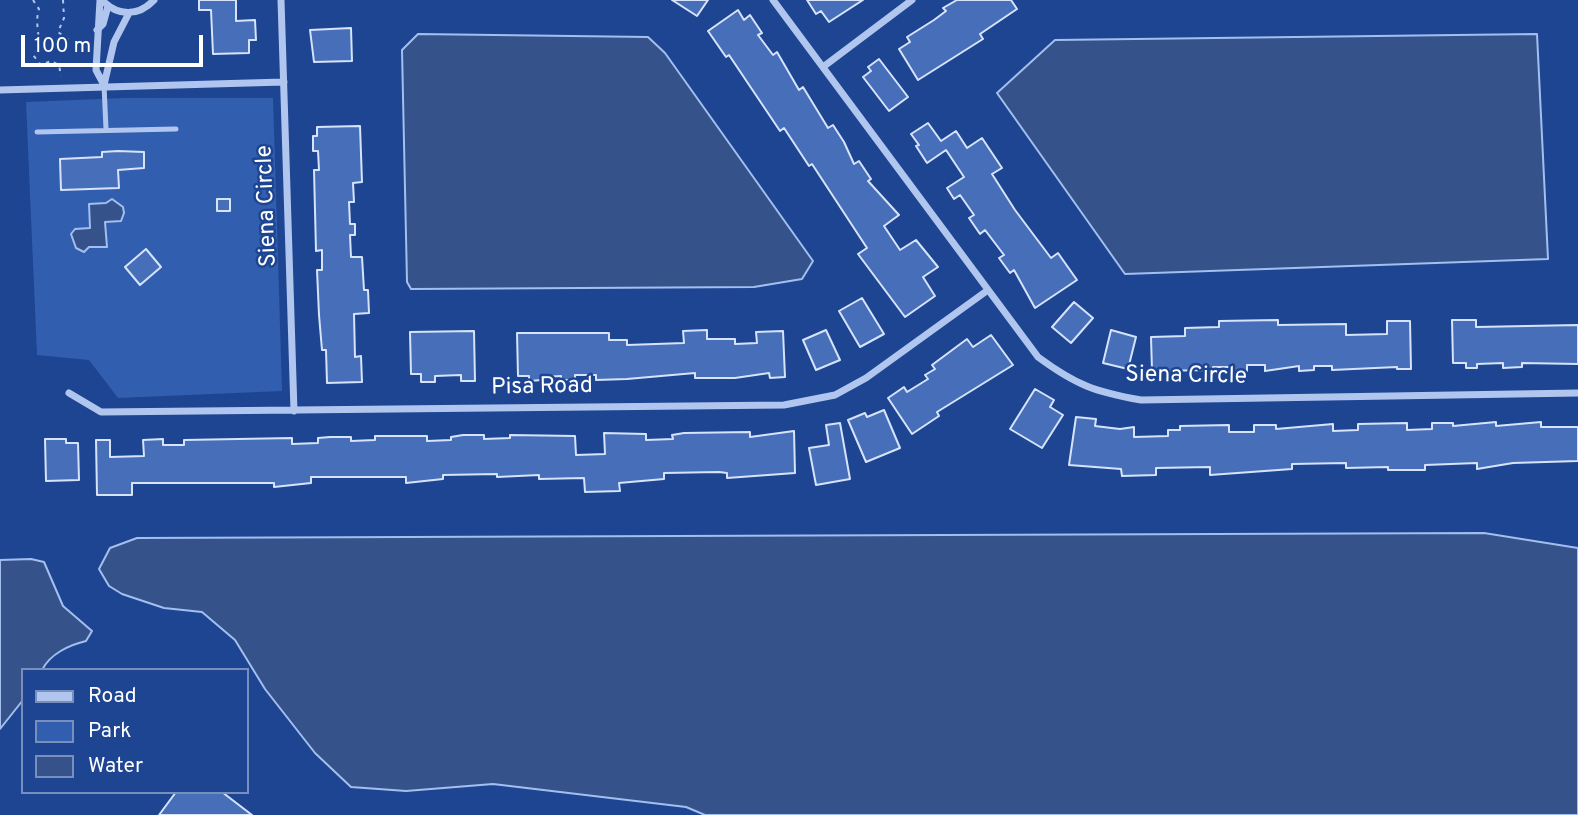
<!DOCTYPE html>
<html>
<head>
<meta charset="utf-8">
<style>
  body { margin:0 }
  #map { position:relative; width:1578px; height:815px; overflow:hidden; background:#1e4592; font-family:Overpass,sans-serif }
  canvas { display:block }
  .legend { position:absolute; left:21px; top:668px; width:228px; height:126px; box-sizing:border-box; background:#1e4592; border:2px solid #788fbe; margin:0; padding:9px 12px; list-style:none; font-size:21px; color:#fff }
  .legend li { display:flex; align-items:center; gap:14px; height:35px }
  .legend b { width:35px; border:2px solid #788fbe }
  .scale { position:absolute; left:21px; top:35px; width:182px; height:32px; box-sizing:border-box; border:4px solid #fff; border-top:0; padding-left:9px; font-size:21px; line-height:24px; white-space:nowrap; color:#fff; -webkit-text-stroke:5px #1e4592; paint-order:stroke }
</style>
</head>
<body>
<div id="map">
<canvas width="1578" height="815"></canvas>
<ul class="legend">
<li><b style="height:9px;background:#b0c6ee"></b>Road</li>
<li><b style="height:19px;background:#325eb0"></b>Park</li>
<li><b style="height:19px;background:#36528b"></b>Water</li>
</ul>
<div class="scale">100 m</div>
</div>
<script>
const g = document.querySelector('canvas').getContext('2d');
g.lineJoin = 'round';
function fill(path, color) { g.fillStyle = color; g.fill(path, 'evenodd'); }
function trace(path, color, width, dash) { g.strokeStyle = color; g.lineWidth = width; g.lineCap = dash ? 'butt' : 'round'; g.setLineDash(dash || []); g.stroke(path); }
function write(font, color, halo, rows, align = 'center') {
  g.font = font + ' Overpass,sans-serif'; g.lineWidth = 5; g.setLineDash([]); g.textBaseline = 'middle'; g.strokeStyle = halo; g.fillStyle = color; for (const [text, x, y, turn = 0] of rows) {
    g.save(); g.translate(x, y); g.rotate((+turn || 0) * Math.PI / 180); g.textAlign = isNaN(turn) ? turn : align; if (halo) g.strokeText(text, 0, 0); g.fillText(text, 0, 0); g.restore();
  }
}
fill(new Path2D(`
  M124 98H273L282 391 118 398 89 360 37 355 26 102Z`), '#325eb0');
const water = new Path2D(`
  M418 34 648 37 665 53 813 261 802 279 754 287 411 289 407 282 402 50Z
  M1537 34 1548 259 1125 274 997 93 1055 40Z
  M112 199 123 207 124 213 121 221 105 222 107 247H89L84 252 76 248 71 234 75 229 90 228 89 204 106 203Z
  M1484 533 1578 548V815H705L686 807 493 784 406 791 351 787 315 753 265 689 235 640 202 612 164 608 122 594 109 586 99 569 110 548 137 538Z
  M31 559 44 562 63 606 92 631 86 641C69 645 50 654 42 670H23V700L0 729V560Z`);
fill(water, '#36528b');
trace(water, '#a3bfef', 2);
const building = new Path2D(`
  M199 0H236V21L255 20 256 40H249V53L213 54 211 10H199Z
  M672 0H708L697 16Z
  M807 0H863L829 22 821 11 816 14Z
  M957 0H1011L1017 9 980 34 983 39 918 80 899 49 910 42 907 37 934 20 946 11 943 8Z
  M738 10 744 20 750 15 762 33 758 35 773 55 777 52 799 90 803 87 828 128 833 125 844 142 854 164 859 161 871 179 868 181 899 215 884 226 900 250 916 240 938 267 923 277 935 296 905 317 858 254 867 248 812 164 809 166 784 128 780 131 729 55 726 57 708 31Z
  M351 28 352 61 314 62 310 30Z
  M879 59 908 97 889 111 863 77 871 71 868 67Z
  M928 123 941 141 956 131 967 148 982 138 1002 168 992 174 1015 210 1051 258 1058 253 1077 280 1035 308 1014 270 1010 273 999 258 1004 255 985 230 980 234 969 218 974 215 960 195 954 199 947 188 964 177 946 150 927 163 916 146 919 145 911 134Z
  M360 126 362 182 353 183 354 202H349L350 224H355V235H350L351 257H362L364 290H368L369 313 354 314 355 357 361 356 362 382 327 383 326 350H322L319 315 317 270H322V250L316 251 314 170H319L318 151H313V136H317V127Z
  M118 151 144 152V168L118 170 119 188 61 190 60 159 102 157V152Z
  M217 199H230V211H217Z
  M146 249 161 267 140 285 125 267Z
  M862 298 884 334 860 347 839 311Z
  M1074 302 1093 318 1071 343 1052 327Z
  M1278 320V325L1346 324V335L1387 334V321H1410L1411 369H1397V367L1332 370V366H1314V370L1299 371V366L1265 371V365H1247V371L1233 372V367H1213V370L1152 371 1151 337 1185 336V328L1219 327V321Z
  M1452 320H1476V327L1578 325V364L1522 363V367L1503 368V363L1477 364V368H1466V363H1453Z
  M707 330V339H735V344L757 343 756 332 783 331 785 377 770 378 769 373 735 378H695V373L627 379 596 380V375H575V380H561V376L542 377V380L529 381V376H518L517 333H609V340H627V345L684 343 683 331Z
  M826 330 840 360 816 370 803 340Z
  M1111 330 1136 337 1128 369 1103 363Z
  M474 331 475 381H461V375L435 376V382H421V374H411L410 332Z
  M991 335 1013 365 937 412 939 416 912 434 888 398 904 387 907 392 928 379 925 375 935 369 932 365 967 339 973 347Z
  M1035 389 1054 400 1050 407 1063 415 1042 448 1010 429Z
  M884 410 900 448 866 462 848 420 865 413 867 417Z
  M1076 417 1096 419 1095 426 1120 429 1134 427V437L1168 436V430H1180V426L1229 425V432H1254V425H1276V429L1333 424V431L1358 430V424L1407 423V430L1432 429V423H1453V426L1496 422V426L1541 422V427H1578V461L1513 463 1477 469V463L1425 465V470H1388V467L1346 468V463L1292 464V469L1210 475V467L1156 468V475L1122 476 1121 469 1069 465Z
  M840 423 850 479 816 485 809 448 829 445 826 425Z
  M794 431 795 473 727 478V473L719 472 664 473V479L619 483 620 491 585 492 584 478 539 479V475L497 477V474L443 475V479L406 483V477H311V483L274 487V483H132V495H97L96 440H110V457L144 456 143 440 163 439V445H184V440L292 438V444L318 443V438L330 437H351V441L375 440V436H427V441L451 440V437L463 435H484V439L510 438V435L575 436 576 455 605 454 604 433 646 434V440L673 439 672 435 684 433 750 432V437Z
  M45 439H66V443H78L79 480 46 481Z
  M176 792H222L252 815H159Z`);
fill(building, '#476fb9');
trace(building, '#d6e3fa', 2);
trace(new Path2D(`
  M33 0 39 9C33 28 45 41 33 55L41 65 51 61 59 65 61 76
  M63 0 64 18 58 32 69 40 84 44`), '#b0c6ee', 2, [3.5, 5]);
trace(new Path2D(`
  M104 85 106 129
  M37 132 176 129`), '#b0c6ee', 5);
trace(new Path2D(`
  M100 0 96 70 104 85
  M102 0C118 17 139 16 154 0
  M281 0 294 411
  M773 0 1038 357C1076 385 1095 392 1141 400L1578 393
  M97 30 103 24 108 6
  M823 67 912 0
  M104 85 114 42 129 13
  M0 90 284 82
  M69 393 101 412 784 405 835 395 866 378 988 290`), '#b0c6ee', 7);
write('23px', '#fff', '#1e4592', [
  ["Siena Circle",268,206,-92],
  ["Siena Circle",1186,377,1],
  ["Pisa Road",542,388,-1]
]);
</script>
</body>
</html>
